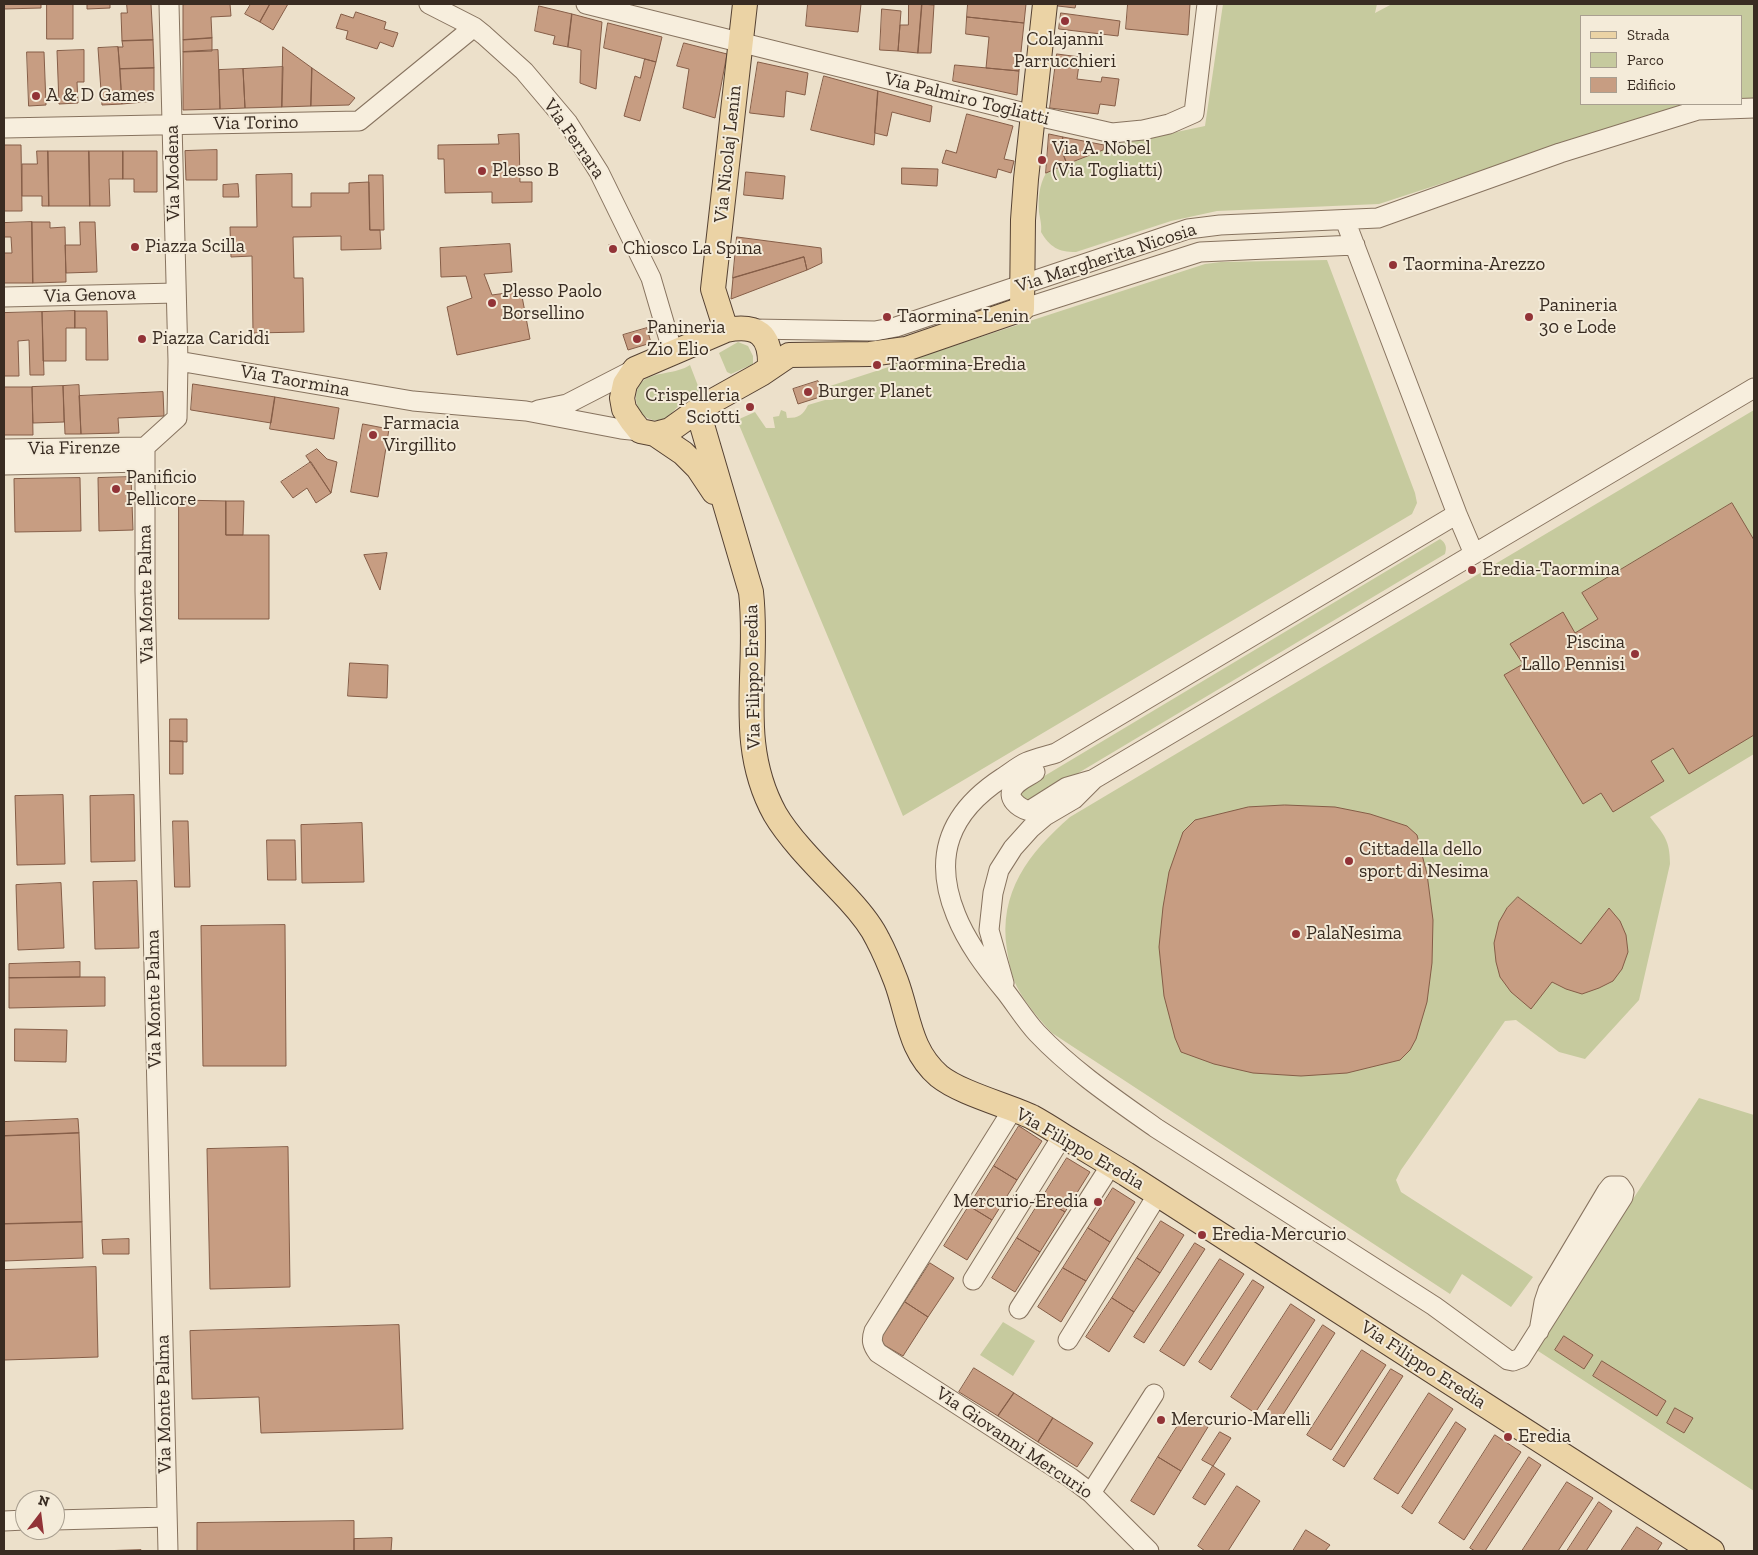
<!DOCTYPE html>
<html>
<head>
<meta charset="utf-8">
<style>
  body { margin:0 }
  #map { position:relative; width:1758px; height:1555px; overflow:hidden; background:#ece0ca; font-family:"Zilla Slab",serif }
  canvas { display:block }
  .frame { position:absolute; inset:0; border:5px solid #392c22; pointer-events:none }
  .legend { position:absolute; left:1580px; top:15px; width:162px; height:90px; box-sizing:border-box; background:#f4ebd9; border:1px solid #a99f90; margin:0; padding:6px 9px; list-style:none; font-size:15px; color:#392c22 }
  .legend li { display:flex; align-items:center; gap:10px; height:25px }
  .legend b { width:25px; border:1px solid #a99f90 }
  .north { position:absolute; left:15px; top:1490px; width:50px; height:50px; box-sizing:border-box; background:#f4ebd9; border:1px solid #a99f90; border-radius:50%; rotate:15deg; font-size:14px; font-weight:700; line-height:20px; text-align:center; color:#392c22 }
  .north::after { content:''; display:block; margin:auto; width:18px; height:22px; background:#923337; clip-path:polygon(50% 0,100% 100%,50% 72%,0 100%) }
</style>
</head>
<body>
<div id="map">
<canvas width="1758" height="1555"></canvas>
<div class="frame"></div>
<ul class="legend">
<li><b style="height:6px;background:#ebd3a5"></b>Strada</li>
<li><b style="height:14px;background:#c6ca9e"></b>Parco</li>
<li><b style="height:14px;background:#c79d82"></b>Edificio</li>
</ul>
<div class="north">N</div>
</div>
<script>
const g = document.querySelector('canvas').getContext('2d');
g.lineJoin = 'round';
function fill(path, color) { g.fillStyle = color; g.fill(path, 'evenodd'); }
function trace(path, color, width, dash) { g.strokeStyle = color; g.lineWidth = width; g.lineCap = dash ? 'butt' : 'round'; g.setLineDash(dash || []); g.stroke(path); }
function write(font, color, halo, rows, align = 'center') {
  g.font = font + ' "Zilla Slab",serif'; g.lineWidth = 4; g.setLineDash([]); g.textBaseline = 'middle'; g.strokeStyle = halo; g.fillStyle = color; for (const [text, x, y, turn = 0] of rows) {
    g.save(); g.translate(x, y); g.rotate((+turn || 0) * Math.PI / 180); g.textAlign = isNaN(turn) ? turn : align; if (halo) g.strokeText(text, 0, 0); g.fillText(text, 0, 0); g.restore();
  }
}
fill(new Path2D(`
  M1223 4H1377L1375 13 1392 4H1754V101H1742V16H1582V104H1694L1679 106 1379 204 1217 211 1171 221 1076 252C1058 252 1050 247 1041 232 1042 225 1040 219 1039 212 1038 198 1039 186 1046 173L1103 150 1104 145 1129 142 1205 126Z
  M1327 260 1415 493 1417 503 1412 514 903 816 737 420 755 412 766 428H775L773 417 779 416 781 410 786 412 787 418C799 418 803 415 808 405L825 400H833L836 395 827 387 1205 264 1221 262Z
  M738 342 748 346 753 356V364L731 374 727 372 719 353Z
  M690 365 700 391C694 394 688 398 683 402 675 408 670 418 659 420 639 423 628 395 643 381 653 372 677 374 690 365Z
  M1754 410V754L1650 817C1664 835 1670 840 1670 864L1639 1000 1585 1059 1559 1052 1516 1020 1505 1021 1401 1170 1396 1180 1401 1192 1533 1277 1511 1307 1462 1274 1450 1294 1052 1033C1039 1019 1026 1004 1017 987 1011 975 1009 962 1007 950 998 892 1029 853 1070 817Z
  M1440 539C1446 543 1447 547 1445 554L1028 803 1019 796 1021 790Z
  M1699 1098 1754 1115V1491L1535 1349Z
  M1003 1322 1035 1341 1013 1376 980 1355Z`), '#c6ca9e');
const building = new Path2D(`
  M4 4H41V8L4 9Z
  M47 4H73V39H47Z
  M81 4H110V8L87 9V4Z
  M127 4H151L153 40 122 41 121 13H127Z
  M230 4 231 16 211 17 212 38 183 40V5Z
  M251 4H270L260 22 245 14Z
  M270 4H288L273 30 260 22Z
  M808 4H861L858 32 806 26Z
  M909 4H922L918 53 898 51 900 25H908Z
  M922 4 934 5 931 53H918Z
  M968 4H1026L1024 23 967 17Z
  M1059 4H1076L1075 8 1058 6Z
  M1128 4H1190L1188 35 1126 29Z
  M539 6 572 14 568 47 553 44 555 36 535 31Z
  M882 9 901 11 898 51 880 50Z
  M356 12 386 22 384 29 398 33 393 47 380 42 377 49 346 39 348 31 336 28 341 14 353 18Z
  M1061 13 1120 21 1118 36 1059 29Z
  M572 14 602 22 596 89 580 83 581 50 568 47Z
  M967 17 1024 23 1019 71 986 68 989 37 966 34Z
  M608 23 662 37 656 62 604 48Z
  M212 38V51L183 52V40Z
  M153 40 154 68 120 69 118 47H123L122 41Z
  M684 43 727 54 715 118 683 108 689 69 677 66Z
  M118 47 122 104 102 105 98 48Z
  M283 47 312 68 311 106 282 107Z
  M84 50V82H77L78 103 59 104 57 51Z
  M218 50 220 109 183 110V52Z
  M27 52H44L46 105 29 106Z
  M1057 54 1080 57 1077 79 1101 82 1102 77 1119 79 1115 106 1100 104 1098 114 1050 108Z
  M645 59 656 62 640 121 624 116 635 76 640 78Z
  M758 62 808 73 805 95 786 91 784 117 750 113Z
  M955 65 1019 71 1017 95 953 81Z
  M283 67 282 107 245 108 243 69Z
  M154 68V101L122 104 120 69Z
  M312 68 355 98 349 105 311 106Z
  M243 69 245 108 220 109 219 70Z
  M824 76 878 91 874 145 811 130Z
  M878 91 932 106 930 122 892 112 887 136 875 133Z
  M967 114 1013 126 1004 159 1014 161 1011 173 998 169 996 178 942 163 946 150 956 153Z
  M519 134 520 182H532V202L492 203V192L445 193 444 159H438V145L499 144 498 135Z
  M1049 134 1063 137 1061 149 1067 164 1046 173Z
  M1063 137 1104 145 1103 150 1067 164 1061 149Z
  M4 145H21L22 211H4Z
  M217 150V180H186L185 151Z
  M37 151H48L49 206H42V196H22V164H37Z
  M48 151H89L90 206H49Z
  M89 151H123V179H109L110 206H90Z
  M123 151H157V192H134V179H123Z
  M902 168 938 169 937 186 902 184Z
  M746 172 785 176 783 199 744 195Z
  M292 174V207H311V193H349V183L369 182 370 230H380L381 249 341 250V236L293 237 294 278H303L304 332 253 333 252 256 231 257 230 227H257L256 175Z
  M369 175H383L384 230H370Z
  M238 184 239 197H223V185Z
  M32 222H50V228L65 227 66 282 33 283Z
  M32 222 33 283H4V253H12L11 237H4V223Z
  M80 222H95L97 272 66 273 65 245H80Z
  M737 237 821 248 822 263 807 270 804 257 733 278Z
  M510 244 512 272 484 274 492 295 521 291 530 339 457 355 447 307 472 298 466 276 441 277 440 248Z
  M614 244 617 252 612 253 609 245Z
  M804 257 807 270 731 299 733 278Z
  M75 311V328H66V361H43L42 312Z
  M75 311H107L108 360H86V328H75Z
  M42 312 44 375H30L29 340 18 341 19 376H4V313Z
  M647 328 651 343 628 350 623 335Z
  M818 381 823 396 798 404 793 389Z
  M193 384 275 397 271 423 191 410Z
  M79 385 81 434H65L63 386Z
  M63 386 64 422 33 423 32 387Z
  M4 387H32L33 435H4Z
  M163 392 164 416 118 418 119 433 81 434 79 396Z
  M275 397 339 408 334 439 270 429Z
  M363 424 389 429 378 497 351 492Z
  M317 449 327 459 337 462 331 493 306 456Z
  M311 462 331 493 316 503 307 488 293 498 281 482Z
  M131 477 133 530 99 531 98 478Z
  M80 478 81 531 15 532 14 479Z
  M179 500 226 501V535H269V619H179Z
  M226 501H244L243 535H226Z
  M1732 503 1754 540V735L1689 774 1673 748 1651 761 1664 781 1613 812 1601 793 1583 804 1504 675 1523 664 1510 644 1563 612 1575 633 1598 619 1582 593Z
  M387 553 380 590 364 555Z
  M350 663 388 665 387 698 348 696Z
  M170 719H187V742L170 741Z
  M170 741H183V774H170Z
  M63 795 65 864 17 865 15 796Z
  M134 795 135 861 91 862 90 796Z
  M1285 805 1335 807 1370 814 1407 826 1417 835 1427 874 1433 920 1432 963 1427 1002 1416 1039 1410 1050 1400 1060 1347 1073 1301 1076 1253 1073 1214 1064 1181 1052 1175 1038 1164 996 1159 947 1163 907 1169 872 1183 832 1195 820 1248 807Z
  M173 821H188L190 887H175Z
  M362 823 364 882 302 883 301 825Z
  M267 840H295L296 880H268Z
  M137 881 139 948 95 949 93 882Z
  M61 883 64 948 18 950 16 885Z
  M1518 897 1581 944 1609 908 1620 921 1626 935 1628 952 1622 969 1613 981 1599 988 1582 994 1566 989 1552 982 1531 1009 1511 992 1500 977 1496 962 1494 943 1499 922 1507 908Z
  M285 925 286 1066H203L201 926Z
  M80 962V977L9 978V964Z
  M80 977H105V1006L9 1008V978Z
  M15 1029 67 1030 66 1062 15 1061Z
  M78 1119 79 1133 4 1136V1122Z
  M1019 1126 1042 1141 1017 1180 994 1166Z
  M79 1133 82 1222 4 1224V1136Z
  M288 1147 290 1287 210 1289 207 1149Z
  M1067 1158 1090 1172 1065 1212 1042 1198Z
  M994 1166 1017 1180 992 1220 969 1206Z
  M1113 1188 1135 1202 1110 1242 1088 1228Z
  M1042 1198 1065 1212 1040 1252 1017 1238Z
  M969 1206 992 1220 967 1260 944 1246Z
  M1161 1221 1184 1235 1160 1273 1137 1258Z
  M82 1222 83 1258 4 1261V1224Z
  M1088 1228 1110 1242 1086 1281 1063 1268Z
  M1017 1238 1040 1252 1015 1292 992 1278Z
  M129 1239V1254H103L102 1240Z
  M1195 1243 1205 1249 1144 1343 1134 1337Z
  M1137 1258 1160 1273 1134 1312 1112 1298Z
  M1220 1259 1244 1274 1184 1366 1160 1351Z
  M930 1263 954 1278 928 1317 905 1302Z
  M96 1267 98 1357 4 1360V1270Z
  M1063 1268 1086 1281 1061 1322 1038 1307Z
  M1253 1280 1264 1287 1211 1370 1199 1362Z
  M1112 1298 1134 1312 1109 1352 1086 1337Z
  M905 1302 928 1317 903 1356 879 1342Z
  M1291 1304 1315 1320 1255 1413 1231 1397Z
  M399 1325 403 1429 261 1433 259 1397 192 1399 190 1331Z
  M1323 1325 1335 1333 1277 1424 1264 1416Z
  M1564 1336 1593 1355 1584 1369 1555 1350Z
  M1362 1350 1386 1365 1331 1450 1307 1435Z
  M1602 1361 1666 1401 1657 1416 1593 1376Z
  M974 1368 1014 1393 998 1416 959 1392Z
  M1391 1369 1403 1376 1344 1467 1333 1460Z
  M1014 1393 1053 1418 1038 1442 998 1416Z
  M1429 1393 1453 1409 1398 1494 1374 1479Z
  M1675 1408 1693 1418 1684 1433 1667 1423Z
  M1186 1413 1208 1427 1181 1471 1158 1457Z
  M1053 1418 1093 1443 1077 1467 1038 1442Z
  M1456 1422 1466 1429 1412 1514 1402 1507Z
  M1220 1432 1231 1438 1213 1466 1202 1460Z
  M1495 1435 1521 1452 1464 1540 1439 1523Z
  M1158 1457 1181 1471 1154 1515 1131 1501Z
  M1529 1457 1541 1465 1485 1551H1475L1470 1548Z
  M1213 1466 1225 1474 1205 1505 1193 1498Z
  M1567 1482 1593 1498 1558 1551H1522Z
  M1237 1486 1260 1501 1228 1551H1205L1198 1546Z
  M1599 1502 1612 1511 1586 1551H1567Z
  M354 1521V1551H197V1523Z
  M1637 1527 1662 1543 1657 1551H1621Z
  M1306 1530 1330 1545 1325 1551H1293Z
  M392 1538 391 1551H354V1539Z
  M141 1550V1551H100Z`);
fill(building, '#c79d82');
trace(building, '#855d47', 1);
const minor = new Path2D(`
  M429 4 474 27 484 35 524 71 568 123 599 172 651 278 673 353
  M586 4 1033 115 1112 133 1143 130 1169 124 1194 113 1207 4
  M4 128 359 121 474 27
  M1345 220 1457 514 1474 554
  M4 297 176 293
  M1022 309 1200 252 1355 245
  M753 329 875 331 896 327 1188 229 1220 225 1378 218 1560 153 1698 110 1754 108
  M178 361 413 401 526 411 621 429 640 431
  M538 410 567 404 635 369
  M145 447V591L168 1551
  M145 447 177 418 178 361 169 4
  M4 449 145 447
  M4 465 144 462
  M1457 514 1056 753C1047 756 1036 758 1027 762 1018 766 1010 773 1002 778 950 812 932 856 956 915 967 943 986 968 1005 991 1016 1005 1025 1020 1037 1033 1072 1070 1115 1099 1156 1128L1434 1306 1508 1360 1513 1361 1521 1358 1623 1197 1624 1192 1620 1186H1611L1607 1191 1548 1290 1544 1302 1539 1331
  M1035 772C1028 777 1019 780 1014 787 1005 798 1019 808 1029 811L1067 787 1091 780
  M1004 983 989 930 993 893 999 870 1013 848 1031 828 1045 816 1074 799 1094 779 1754 388
  M1013 1109 874 1331C871 1340 872 1345 878 1353L1071 1478 1091 1493 1149 1551
  M973 1280 1063 1135
  M1019 1309 1111 1165
  M1068 1340 1158 1194
  M1091 1493 1154 1394
  M55 1520 166 1517
  M4 1521 25 1520`);
const major = new Path2D(`
  M726 330 713 289 745 4
  M702 407V425L751 592C760 669 735 742 775 814 792 843 826 875 849 900 860 912 871 925 878 940 885 953 891 968 896 981 909 1016 909 1050 939 1076 960 1093 1006 1105 1032 1117 1043 1123 1054 1130 1065 1137 1085 1149 1106 1162 1126 1174L1712 1551
  M655 434 670 430 702 407 761 374 789 355 870 354 906 349 1022 309 1023 220 1026 179 1045 4
  M714 492 698 468 683 453 655 434 640 431 632 421 624 409 622 398 625 384 635 369 726 330C757 324 771 334 770 367`);
trace(minor, '#87735f', 21);
trace(major, '#564233', 26);
trace(minor, '#f7eedd', 19);
trace(major, '#ebd3a5', 24);
for (const [x, y, r, color] of [
  [1065,21,5,"#923337"],
  [36,96,5,"#923337"],
  [1042,160,5,"#923337"],
  [482,171,5,"#923337"],
  [135,247,5,"#923337"],
  [613,249,5,"#923337"],
  [1393,265,5,"#923337"],
  [492,303,5,"#923337"],
  [887,317,5,"#923337"],
  [1529,317,5,"#923337"],
  [142,339,5,"#923337"],
  [637,339,5,"#923337"],
  [877,365,5,"#923337"],
  [808,392,5,"#923337"],
  [750,407,5,"#923337"],
  [373,435,5,"#923337"],
  [116,489,5,"#923337"],
  [1472,570,5,"#923337"],
  [1635,654,5,"#923337"],
  [1349,861,5,"#923337"],
  [1296,934,5,"#923337"],
  [1098,1202,5,"#923337"],
  [1202,1235,5,"#923337"],
  [1161,1420,5,"#923337"],
  [1508,1437,5,"#923337"]
]) { const dot = new Path2D(); dot.arc(x, y, r, 0, 2 * Math.PI); g.fillStyle = color; g.fill(dot); trace(dot, '#f4ebd9', 2); }
write('19px', '#392c22', '#f4ebd9', [
  ["Colajanni",1065,40,"center"],
  ["Parrucchieri",1065,62,"center"],
  ["A & D Games",46,96],
  ["Via A. Nobel",1052,149],
  ["(Via Togliatti)",1052,171],
  ["Plesso B",492,171],
  ["Piazza Scilla",145,247],
  ["Chiosco La Spina",623,249],
  ["Taormina-Arezzo",1403,265],
  ["Plesso Paolo",502,292],
  ["Borsellino",502,314],
  ["Panineria",1539,306],
  ["30 e Lode",1539,328],
  ["Taormina-Lenin",897,317],
  ["Panineria",647,328],
  ["Zio Elio",647,350],
  ["Piazza Cariddi",152,339],
  ["Taormina-Eredia",887,365],
  ["Burger Planet",818,392],
  ["Crispelleria",740,396,"right"],
  ["Sciotti",740,418,"right"],
  ["Farmacia",383,424],
  ["Virgillito",383,446],
  ["Panificio",126,478],
  ["Pellicore",126,500],
  ["Eredia-Taormina",1482,570],
  ["Piscina",1625,643,"right"],
  ["Lallo Pennisi",1625,665,"right"],
  ["Cittadella dello",1359,850],
  ["sport di Nesima",1359,872],
  ["PalaNesima",1306,934],
  ["Mercurio-Eredia",1088,1202,"right"],
  ["Eredia-Mercurio",1212,1235],
  ["Mercurio-Marelli",1171,1420],
  ["Eredia",1518,1437]
], 'left');
write('19px', '#392c22', '#f4ebd9', [
  ["Via Palmiro Togliatti",967,99,14],
  ["Via Torino",256,123,-1],
  ["Via Ferrara",574,139,55],
  ["Via Nicolaj Lenin",728,154,-84],
  ["Via Modena",173,173,-91],
  ["Via Margherita Nicosia",1106,258,-18],
  ["Via Genova",90,295,-2],
  ["Via Taormina",295,381,10],
  ["Via Firenze",74,448,-1],
  ["Via Monte Palma",146,594,-91],
  ["Via Filippo Eredia",753,677,-91],
  ["Via Monte Palma",154,999,-91],
  ["Via Filippo Eredia",1080,1149,30],
  ["Via Filippo Eredia",1423,1365,33],
  ["Via Monte Palma",164,1404,-91],
  ["Via Giovanni Mercurio",1014,1443,34]
]);
</script>
</body>
</html>
